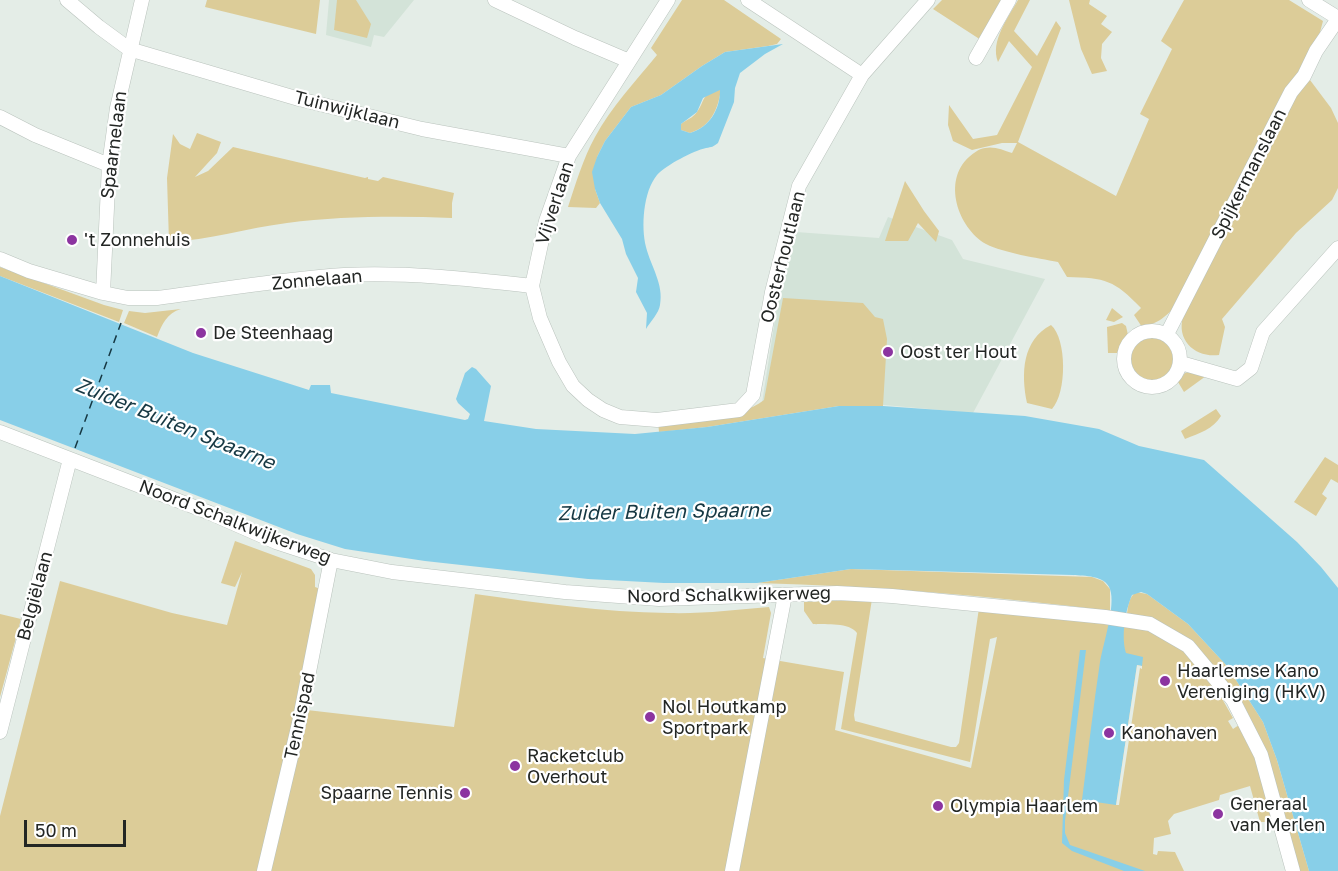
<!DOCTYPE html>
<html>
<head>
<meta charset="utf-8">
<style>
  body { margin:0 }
  #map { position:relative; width:1338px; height:871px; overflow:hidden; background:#e4ede7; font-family:"Golos Text",sans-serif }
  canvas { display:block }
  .scale { position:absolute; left:24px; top:820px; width:102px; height:27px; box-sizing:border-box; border:3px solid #232624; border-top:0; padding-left:8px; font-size:18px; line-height:21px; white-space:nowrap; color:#232624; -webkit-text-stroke:4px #fff; paint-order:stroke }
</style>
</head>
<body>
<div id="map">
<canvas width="1338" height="871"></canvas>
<div class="scale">50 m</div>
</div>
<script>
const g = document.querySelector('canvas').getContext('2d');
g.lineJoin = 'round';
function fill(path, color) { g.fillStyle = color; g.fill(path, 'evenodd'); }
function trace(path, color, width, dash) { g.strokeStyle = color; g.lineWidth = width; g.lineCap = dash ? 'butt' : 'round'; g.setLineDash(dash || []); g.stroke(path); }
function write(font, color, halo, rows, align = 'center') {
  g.font = font + ' "Golos Text",sans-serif'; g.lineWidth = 4.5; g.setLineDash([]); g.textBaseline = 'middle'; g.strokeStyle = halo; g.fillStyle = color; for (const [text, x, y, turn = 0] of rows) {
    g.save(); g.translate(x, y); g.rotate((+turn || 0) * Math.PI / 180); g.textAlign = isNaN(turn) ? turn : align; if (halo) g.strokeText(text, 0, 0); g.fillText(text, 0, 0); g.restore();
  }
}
fill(new Path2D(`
  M329 0H414L384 37 374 35 371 47 326 35Z
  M888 217 952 240 963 259 1045 279 973 413 884 405 836 404 760 416 778 300 796 232 879 238Z`), '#d3e3d8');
fill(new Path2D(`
  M207 0H320L316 34 205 7Z
  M337 0H356L371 24 367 38 334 30Z
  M682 0H724L781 39 777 44 768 46 725 52 702 66 661 95 631 107 605 141 597 157 595 189 600 203 596 208 568 207C576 183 583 159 595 137 611 107 636 81 657 55L651 48Z
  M942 0H1003L981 40 933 9Z
  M1018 0H1030L1014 31 1037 56 1056 21 1061 28 1018 142 1116 196 1149 119 1140 114 1172 49 1161 41 1184 0H1289L1323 21 1319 36 1181 300C1168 314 1161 323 1142 327L1134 315 1141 308C1114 280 1106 278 1067 277L1058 262C1037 258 1004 253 986 244 958 228 942 181 969 157 974 153 978 149 985 148 994 146 1003 150 1012 153L1017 143H1002L972 150 953 141 948 125 949 105 973 139 997 135 1032 67 1009 41 998 62C990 41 1008 18 1018 0Z
  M1069 0H1090L1089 4 1107 16 1101 24 1112 32 1102 44 1101 58 1107 71 1092 74 1081 49Z
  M1307 76 1331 108 1338 123V188L1332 200 1296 233 1222 319 1225 327 1219 355C1196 358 1176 341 1183 317Z
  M721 89C718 110 711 126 690 133L681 130V124C686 120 693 118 697 112 706 100 700 94 721 89Z
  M197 133 221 142 217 153 195 177 208 171 233 147 365 178 368 177V179L378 181 383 177 454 193 452 203V218C398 216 342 216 287 223 247 228 209 240 169 242L167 178 173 134 180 144 190 149Z
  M905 181 924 211 939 231 936 242 918 223 908 241H885Z
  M0 267 104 305 123 310 119 322 0 276Z
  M783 298 863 303 875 317 883 319 887 339 883 406H839L707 427 659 432 658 421C690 418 739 420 764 400Z
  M1112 308 1123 317 1114 322 1106 320Z
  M181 309C167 313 162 324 157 337L124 323 129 311 145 313Z
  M1122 323 1126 326 1128 335 1119 353H1108L1107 327Z
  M1051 325C1067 339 1067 393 1052 409L1027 403C1021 374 1022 340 1051 325Z
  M1131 359a21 21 0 1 1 42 0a21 21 0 1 1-42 0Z
  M1196 370 1206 376 1184 392 1178 382 1185 373Z
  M1216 409 1221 416C1213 429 1200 433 1185 439L1181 431Z
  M1325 457 1338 465V483L1331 479 1322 494 1327 498 1316 516 1294 502Z
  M235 541 311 569 315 575V587L329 592 307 710 454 727 475 594C539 603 603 612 668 613 702 614 735 610 769 607L771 613 763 658 844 672 835 730 971 768 997 637 990 639 970 762 841 729 857 633C849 622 827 625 813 624L804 611V602L872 599 854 715 855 721 951 747H956L959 743 979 608 1149 626 1170 635 1207 672 1233 718 1228 721 1233 729 1239 725 1255 758 1271 816 1265 822H1260L1250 786 1220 795 1219 800 1174 814 1168 821 1171 834 1154 838 1153 854 1157 855 1158 851 1175 852 1184 871H0V816L60 581 172 613 227 625 242 572 235 587 221 583Z
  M851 569 1092 577 1103 581 1110 589V611C992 596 875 586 757 583Z
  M1136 592 1147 594 1188 624 1227 666 1263 722 1277 760 1309 871H1296L1241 702 1200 650 1159 623 1143 616 1127 614C1128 606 1129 597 1136 592Z
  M0 614 21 619 0 697Z`), '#dccc98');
fill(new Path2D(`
  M783 44 765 54 740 73 735 88 734 102 718 143C713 147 712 147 706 148 693 151 666 165 657 175 643 192 641 227 646 247 651 267 664 284 660 305 659 313 650 322 646 329L647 313 636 292 638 278 626 254 622 239 600 203 595 189 592 172 597 157 605 141 631 107 661 95 702 66 725 52ZM720 90C720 109 710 127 690 133L681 130V124L697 112 703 98Z
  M0 276 193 353 309 390 311 385H330L331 393 465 420 468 419 470 414 458 403 456 399 465 373 472 367 476 369 491 386 484 421 536 429 635 434 707 427 839 406H883L1025 416 1099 429 1139 446 1204 460 1297 542 1321 567 1338 588V871H1309L1277 760 1263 722 1227 666 1188 624 1147 594 1141 592 1132 595C1125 611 1121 637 1126 653L1143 657 1142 666 1137 665 1116 805 1082 800C1088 754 1093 708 1100 662 1103 644 1116 606 1110 589 1105 575 1084 576 1073 575L851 569 757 583H664L588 579 425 561 345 549 297 534 0 420Z
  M1080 650H1086L1065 821V833L1070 845 1145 871H1124L1072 851 1062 843 1064 780Z`), '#88cfe8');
fill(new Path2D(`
  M1137 665 1142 666V669L1140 668 1119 805H1116Z`), '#e4ede7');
trace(new Path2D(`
  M75 448 121 323`), '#163843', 1.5, [8, 6]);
const street = new Path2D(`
  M67 0 99 27 129 49 299 99 422 129 569 156
  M495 0 575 38 629 61
  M668 0 569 156 546 221 532 286 540 318 559 362 573 386 588 400 603 410 620 417 657 420 739 410 753 395 772 292 799 186 862 75 928 0
  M748 0 862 75
  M1309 0 1338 18
  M976 58 1009 0
  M0 117 35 135 109 165
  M0 259 29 271 103 293 128 298H157C219 290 282 279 344 275 407 272 470 279 532 286
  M103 293 109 165 117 108 142 0
  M1124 359a28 28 0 1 1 56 0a28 28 0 1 1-56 0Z
  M1167 334 1291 92 1304 76 1316 51 1338 19
  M1181 363 1237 379 1251 368 1263 332 1338 248
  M0 432 210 513 276 542 331 560 392 572 565 592 659 599 837 593 892 596 1105 617 1150 624 1188 646 1233 700 1261 755 1293 871
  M0 732 70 459
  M264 871 299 723 331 560
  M732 871 785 595`);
trace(street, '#bac3bd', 15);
trace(street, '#fff', 14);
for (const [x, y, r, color] of [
  [72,240,6,"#8c34a0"],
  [201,333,6,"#8c34a0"],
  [888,352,6,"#8c34a0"],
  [1165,681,6,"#8c34a0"],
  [650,717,6,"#8c34a0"],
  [1109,733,6,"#8c34a0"],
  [515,766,6,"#8c34a0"],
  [465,793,6,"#8c34a0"],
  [938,806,6,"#8c34a0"],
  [1218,814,6,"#8c34a0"]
]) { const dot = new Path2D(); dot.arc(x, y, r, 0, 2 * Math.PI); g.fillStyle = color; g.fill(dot); trace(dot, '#fff', 2); }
write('18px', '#232624', '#fff', [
  ["Tuinwijklaan",347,110,14],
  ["Spaarnelaan",114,145,-83],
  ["Spijkermanslaan",1249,174,-63],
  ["Vijverlaan",555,203,-72],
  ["Oosterhoutlaan",783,257,-76],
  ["Zonnelaan",317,280,-5],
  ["Noord Schalkwijkerweg",235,522,21],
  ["Noord Schalkwijkerweg",729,595,-1],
  ["Belgiëlaan",35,596,-75],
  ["Tennispad",300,716,-78]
]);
write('18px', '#232624', '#fff', [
  ["'t Zonnehuis",84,240],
  ["De Steenhaag",213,333],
  ["Oost ter Hout",900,352],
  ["Haarlemse Kano",1177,671],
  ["Vereniging (HKV)",1177,692],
  ["Nol Houtkamp",662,707],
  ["Sportpark",662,728],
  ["Kanohaven",1121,733],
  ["Racketclub",527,756],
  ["Overhout",527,777],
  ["Spaarne Tennis",453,793,"right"],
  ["Generaal",1230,804],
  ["van Merlen",1230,825],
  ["Olympia Haarlem",950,806]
], 'left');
write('italic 20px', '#163843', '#fff', [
  ["Zuider Buiten Spaarne",175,424,22],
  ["Zuider Buiten Spaarne",664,512,-1]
]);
</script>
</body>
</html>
